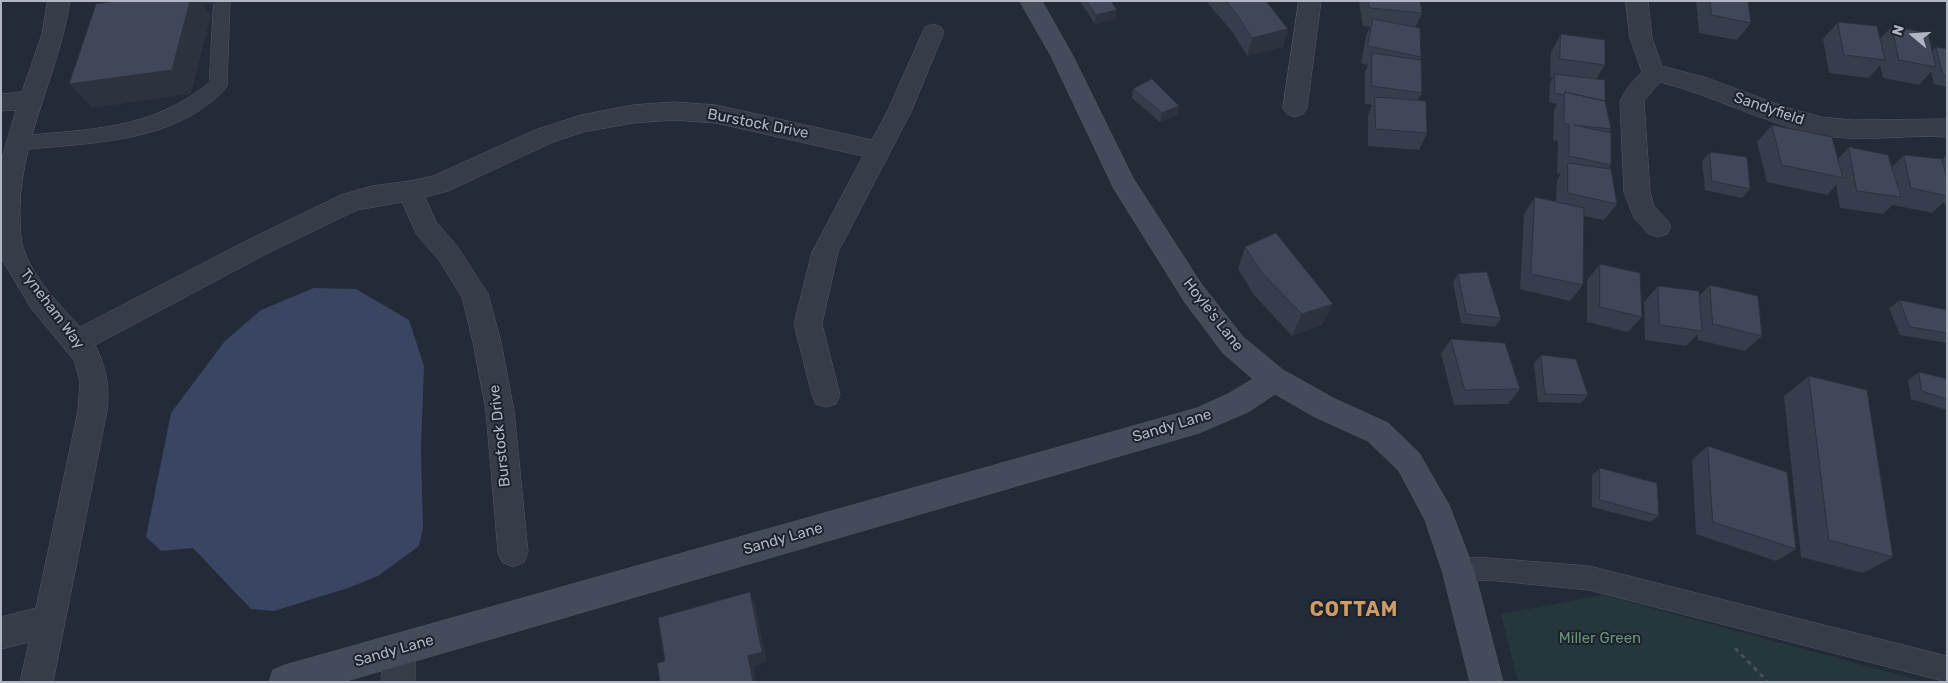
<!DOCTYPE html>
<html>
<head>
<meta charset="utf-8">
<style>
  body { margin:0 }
  #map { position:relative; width:1948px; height:683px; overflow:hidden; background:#232a38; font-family:Rubik,sans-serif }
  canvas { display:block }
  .frame { position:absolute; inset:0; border:2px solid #b1b6c5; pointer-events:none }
  .north { position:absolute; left:1888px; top:10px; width:50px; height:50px; -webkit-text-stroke:4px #1b212d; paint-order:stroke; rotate:288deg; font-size:14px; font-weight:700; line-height:20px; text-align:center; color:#b1b6c5 }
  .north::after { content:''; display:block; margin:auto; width:18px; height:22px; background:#b1b6c5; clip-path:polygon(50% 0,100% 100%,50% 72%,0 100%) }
</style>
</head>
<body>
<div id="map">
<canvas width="1948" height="683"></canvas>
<div class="frame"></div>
<div class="north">N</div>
</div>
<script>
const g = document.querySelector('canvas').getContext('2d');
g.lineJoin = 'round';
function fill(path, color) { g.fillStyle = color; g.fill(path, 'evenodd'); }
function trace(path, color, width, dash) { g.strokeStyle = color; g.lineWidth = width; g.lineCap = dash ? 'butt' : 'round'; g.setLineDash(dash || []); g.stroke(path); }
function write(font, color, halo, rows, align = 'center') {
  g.font = font + ' Rubik,sans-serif'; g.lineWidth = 4; g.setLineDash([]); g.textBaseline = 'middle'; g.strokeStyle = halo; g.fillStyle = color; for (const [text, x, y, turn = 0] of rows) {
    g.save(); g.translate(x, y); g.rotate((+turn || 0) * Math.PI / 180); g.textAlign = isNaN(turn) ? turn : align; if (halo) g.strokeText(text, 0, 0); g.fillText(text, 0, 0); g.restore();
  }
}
fill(new Path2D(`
  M1603 595 1926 682H1518L1501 614Z`), '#25373a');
fill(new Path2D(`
  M314 288 356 289 409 320 424 366 421 449 423 528 419 546 378 576 348 588 274 611 251 609 193 548 161 551 146 537 171 413 225 341 261 310Z`), '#394561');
const lane = new Path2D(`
  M214 1H230L227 86C223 93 217 97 211 102 159 144 83 143 20 150L13 148 11 143 13 138 20 136C91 129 151 130 209 83Z
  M1458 558H1488L1589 566 1947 656V682L1589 590 1488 580 1458 582 1449 578 1446 570 1449 562Z`);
const street = new Path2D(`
  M48 1H70C59 75 17 144 20 220 21 230 20 241 24 250 34 279 59 304 80 327L250 239 341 195 372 186 410 181 433 176 535 130 581 115 633 105 674 102 716 105 872 140 887 112 925 27 933 24 941 27 944 32 911 112 838 252 822 324 840 395 836 404 826 407 816 404 812 395 794 324 812 252 863 156 716 123 674 120 633 123 583 132 553 142 448 191 425 197 436 222 457 246 488 294 501 342 514 411 528 552 524 562 513 567 502 562 498 552 486 411 473 342 462 297 439 260 417 235 402 202 357 210 268 253 95 345C106 367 110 386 107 411L53 682H20L29 642 1 649V617L36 608 78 411 80 381 74 360 31 308 1 258V162L16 110 1 111V94L22 92 42 34Z
  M1299 1H1321L1307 108 1303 114 1295 117 1287 114 1283 108Z
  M1626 1H1648L1652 38 1662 66 1707 78 1785 107 1821 117 1852 120 1947 119V137C1905 134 1862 143 1820 135 1765 124 1715 96 1660 82L1644 101 1650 192 1654 206 1667 220 1671 227 1667 234 1658 237 1649 234 1634 218 1624 192 1620 101 1628 87 1642 72 1630 38Z
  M399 634 411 639 415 650V682H381L383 650 387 639Z`);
const secondary = new Path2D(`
  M1020 1H1042L1073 56 1133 178 1202 285 1243 337 1283 370 1335 399 1388 423 1419 453 1449 505 1474 570 1503 682H1470L1442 570 1425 520 1399 471 1368 441 1315 417 1275 394 1248 412 1199 433 343 682H269L273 670 285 665 1197 408 1228 394 1253 379 1223 353 1184 301 1114 189 1051 56Z`);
trace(lane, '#545966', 1);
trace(street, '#545966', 1);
trace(secondary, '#545966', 1);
trace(new Path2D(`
  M1735 648 1768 682`), '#425256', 3, [4.5, 4.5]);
fill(lane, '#363c48');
fill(street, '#363c48');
fill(secondary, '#444b5b');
fill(new Path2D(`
  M1080 1H1111L1116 19 1095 24Z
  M1206 1H1266L1283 47 1247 56 1234 34Z
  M1359 1H1420L1422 13 1416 27 1421 57 1420 60 1422 93 1418 100 1427 133 1419 150 1368 146V115L1372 105 1365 104V71L1368 65 1361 63 1366 36 1370 27 1363 26Z
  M1696 1H1748L1751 23 1737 40 1699 33Z
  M1838 22 1880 39 1892 26 1932 51 1936 47 1947 49V87L1934 84 1931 72 1919 85 1883 78 1880 65 1869 78 1829 73 1823 39Z
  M1561 34 1605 65 1596 79 1605 101 1611 129 1609 132 1611 165 1609 168 1617 204 1604 220 1584 216 1583 285 1570 301 1520 289 1524 214 1535 197 1556 202 1557 180 1561 174 1557 173 1558 141 1553 140 1554 110 1557 104 1549 102 1550 83 1553 77H1550L1551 52Z
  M1133 89 1177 115 1160 122 1132 98Z
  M1772 125 1838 159 1849 147 1892 167 1904 155 1942 159 1947 155V210L1944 202 1932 213 1893 205 1883 214 1840 208 1836 185 1827 195 1767 182 1757 142Z
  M1710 152 1750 189 1742 198 1705 190 1702 161Z
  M1245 247 1333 304 1322 325 1292 336 1254 295 1238 269Z
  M1600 264 1642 317 1628 332 1587 322V280Z
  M1458 274 1501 318 1495 327 1461 323 1453 282Z
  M1710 285 1762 336 1745 351 1698 340 1697 335 1686 346 1645 340 1644 302 1658 286 1699 296Z
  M1900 300 1947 310V343L1900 335 1889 308Z
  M1451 339 1520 389 1508 404 1454 405 1441 354Z
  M1541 355 1588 395 1581 403 1538 402 1534 363Z
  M1919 372 1947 379V410L1911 399 1908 380Z
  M1809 376 1893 557 1863 573 1801 557 1784 396Z
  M1708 446 1796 549 1776 561 1696 534 1692 460Z
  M1600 468 1659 516 1650 522 1592 507V475Z`), '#363d4c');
fill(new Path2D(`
  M137 1H216L215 4 204 5 211 16 191 94 92 108 69 84Z
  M1117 10 1116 19 1095 24 1096 15Z
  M1288 29 1283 47 1247 56 1252 38Z
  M1179 106 1177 115 1160 122 1162 113Z
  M1333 304 1322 325 1292 336 1302 314Z
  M750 592 755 603 767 662 754 666 756 682H753L748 656Z`), '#2c323e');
const building = new Path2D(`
  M117 1H190L172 70 69 84 96 4Z
  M1087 1H1111L1117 10 1096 15Z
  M1226 1H1266L1288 29 1252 38 1238 16Z
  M1368 1H1420L1422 13 1370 8Z
  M1710 1H1748L1751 23 1712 15Z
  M1373 19 1420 28 1421 57 1368 46Z
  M1838 22 1877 26 1885 60 1844 55Z
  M1892 26 1928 33 1936 67 1899 60Z
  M1561 34 1605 40V65L1560 59Z
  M1936 47 1947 49V76L1943 75Z
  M1372 53 1421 60 1422 93 1372 86Z
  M1555 74 1605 80V101L1565 92 1563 95 1555 93Z
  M1152 79 1179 106 1162 113 1133 89Z
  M1565 92 1605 101 1611 129 1574 125 1611 133V165L1569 156V124L1564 123Z
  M1375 97 1426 101 1427 133 1376 129Z
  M1772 125 1832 137 1843 178 1782 165Z
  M1849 147 1888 155 1901 197 1857 191Z
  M1710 152 1747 157 1750 189 1712 181Z
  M1904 155 1942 159 1947 179V196L1911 188Z
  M1568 163 1611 169 1617 204 1568 193Z
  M1535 197 1584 208 1583 285 1531 274Z
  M1276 233 1333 304 1302 314 1262 273 1245 247Z
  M1600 264 1640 273 1642 317 1600 307Z
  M1487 272 1501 318 1466 314 1458 274Z
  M1710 285 1758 296 1762 336 1713 324Z
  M1658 286 1699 291 1702 331 1660 325Z
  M1900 300 1947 310V333L1910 327Z
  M1451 339 1505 343 1520 389 1465 390Z
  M1541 355 1576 359 1588 395 1545 394Z
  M1919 372 1947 379V399L1922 391Z
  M1809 376 1867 390 1893 557 1829 540Z
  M1708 446 1787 472 1796 549 1713 522Z
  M1600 468 1657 483 1659 516 1600 500Z
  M750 592 762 652 748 656 753 682H660L657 663 665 661 658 618Z`);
fill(building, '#3f4758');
trace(building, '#2c323e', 1);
write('15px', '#b1b6c5', '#1b212d', [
  ["Sandyfield",1769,109,19],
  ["Burstock Drive",758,124,11],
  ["Tyneham Way",52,309,53],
  ["Hoyle's Lane",1213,315,52],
  ["Sandy Lane",1172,426,-17],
  ["Burstock Drive",500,436,-96],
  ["Sandy Lane",783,539,-16],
  ["Sandy Lane",394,651,-16]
]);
write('15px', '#699477', '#1b212d', [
  ["Miller Green",1600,639]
]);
g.letterSpacing = '1px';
write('bold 20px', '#cd9c64', '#1b212d', [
  ["COTTAM",1354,610]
]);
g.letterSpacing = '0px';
</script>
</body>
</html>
